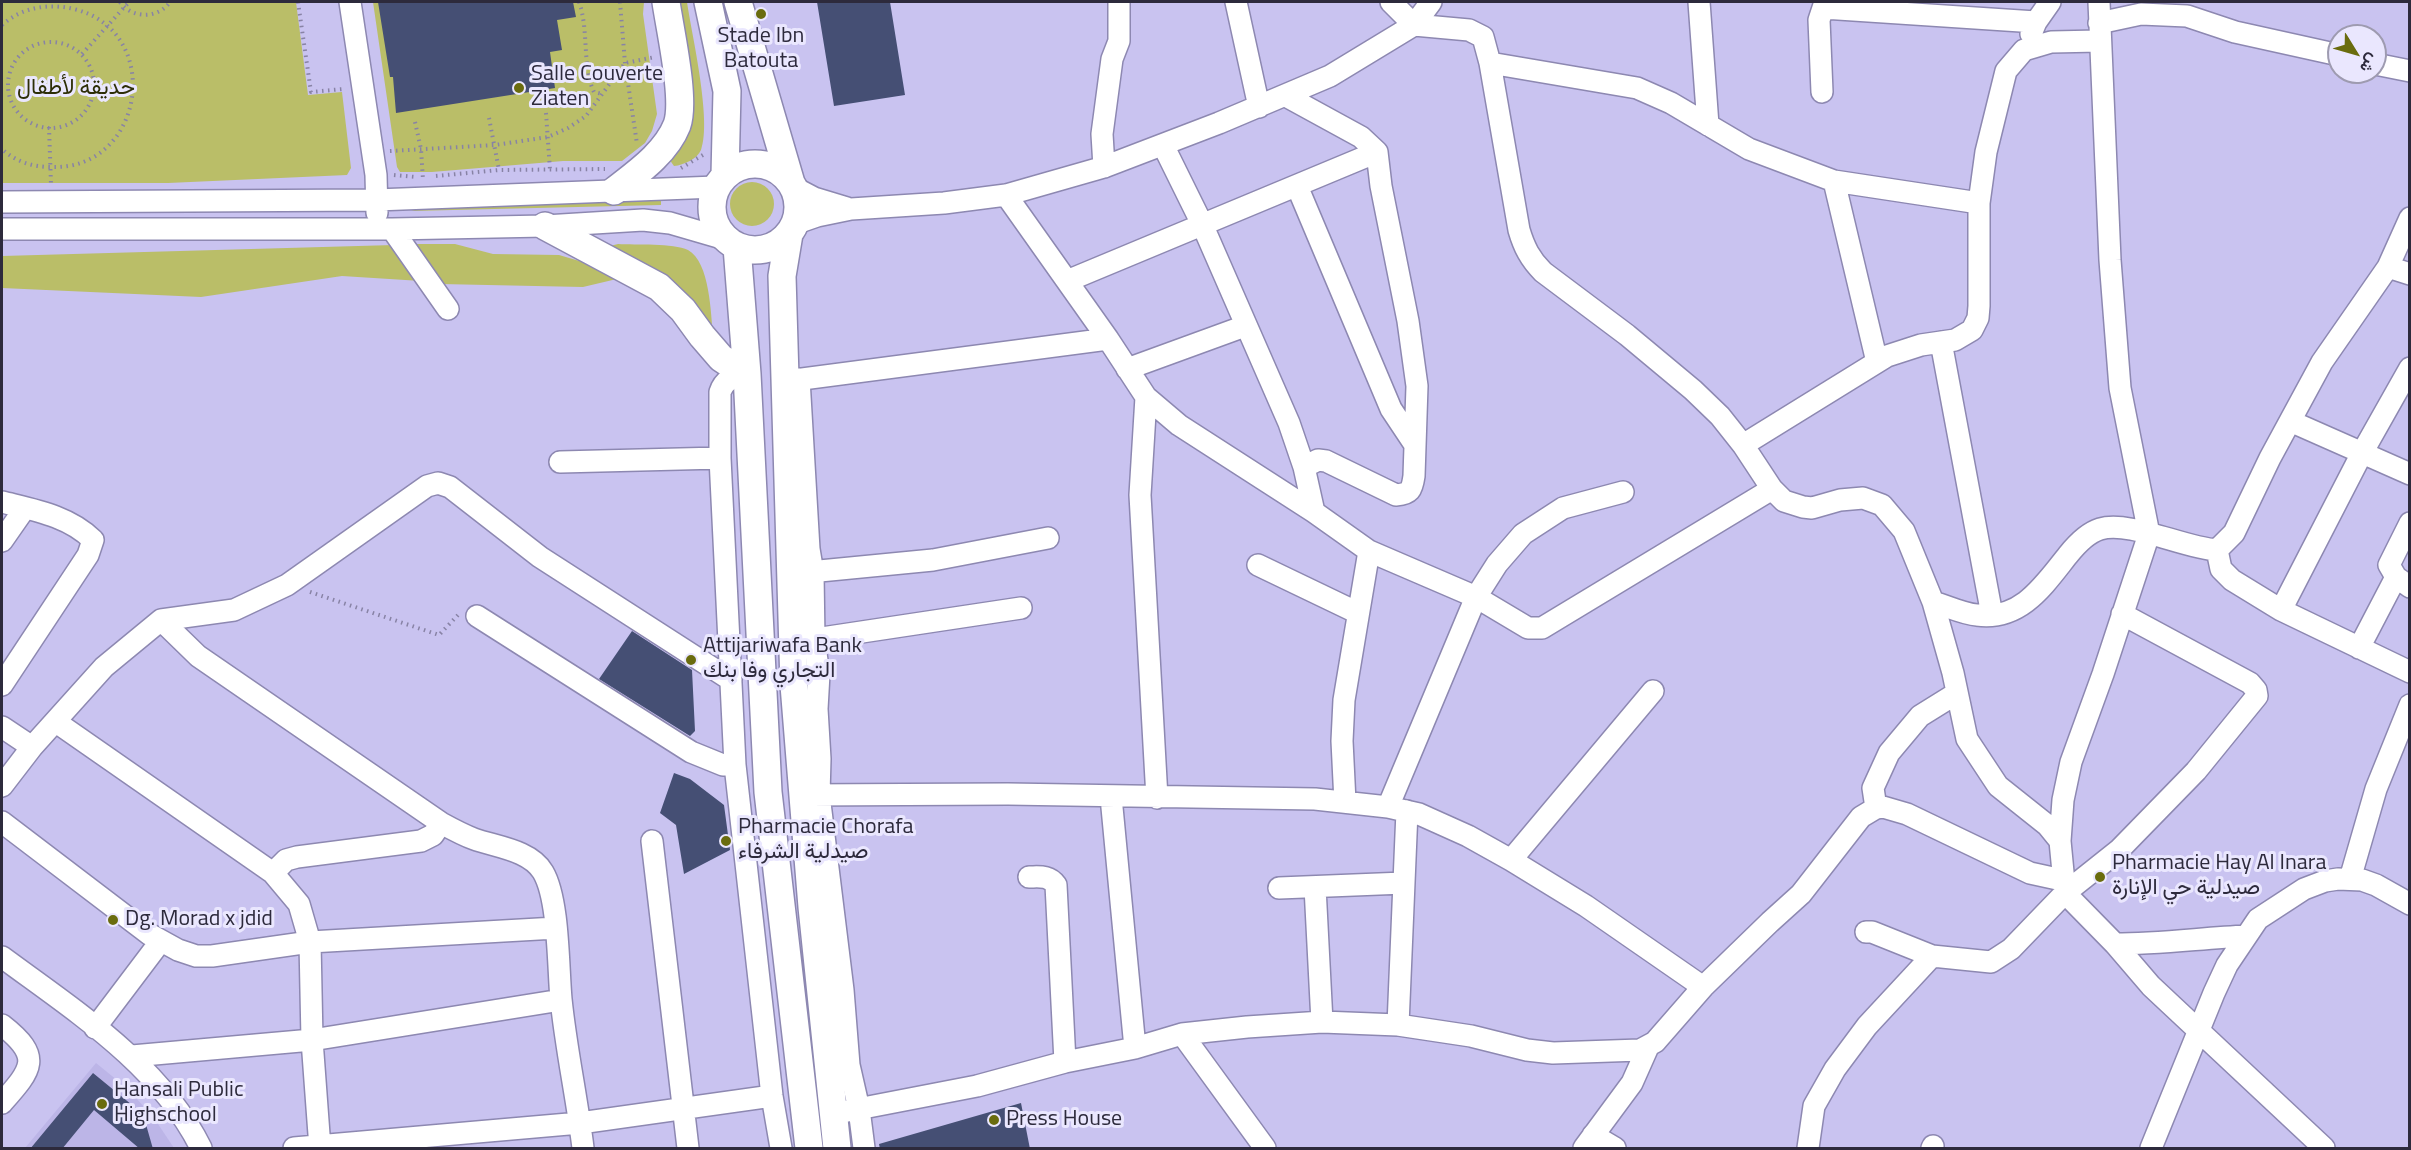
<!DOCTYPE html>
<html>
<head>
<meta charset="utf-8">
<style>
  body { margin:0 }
  #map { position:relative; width:2411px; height:1150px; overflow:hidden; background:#c9c3f0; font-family:"Titillium Web",Vazirmatn,sans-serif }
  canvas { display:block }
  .frame { position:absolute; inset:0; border:3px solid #2d2a3c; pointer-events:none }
  .north { position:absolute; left:2327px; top:24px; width:60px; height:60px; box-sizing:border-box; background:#eae7fe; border:2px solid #9e9bb0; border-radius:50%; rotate:127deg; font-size:16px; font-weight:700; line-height:24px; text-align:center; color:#2d2a3c }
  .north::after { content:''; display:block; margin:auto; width:21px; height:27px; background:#6a6c0e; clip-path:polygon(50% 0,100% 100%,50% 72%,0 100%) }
</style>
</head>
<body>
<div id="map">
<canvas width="2411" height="1150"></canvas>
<div class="frame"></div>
<div class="north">ش</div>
</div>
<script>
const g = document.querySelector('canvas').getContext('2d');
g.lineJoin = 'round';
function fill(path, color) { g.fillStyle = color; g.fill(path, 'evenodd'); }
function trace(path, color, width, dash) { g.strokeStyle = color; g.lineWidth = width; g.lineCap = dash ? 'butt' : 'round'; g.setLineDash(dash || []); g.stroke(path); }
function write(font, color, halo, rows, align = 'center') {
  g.font = font + ' "Titillium Web",Vazirmatn,sans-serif'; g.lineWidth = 6; g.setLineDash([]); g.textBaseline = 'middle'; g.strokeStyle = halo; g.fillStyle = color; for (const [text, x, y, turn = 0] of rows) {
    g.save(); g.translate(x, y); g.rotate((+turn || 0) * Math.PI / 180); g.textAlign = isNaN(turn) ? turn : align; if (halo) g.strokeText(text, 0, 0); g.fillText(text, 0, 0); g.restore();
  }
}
fill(new Path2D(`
  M96 1063 128 1089 154 1118 174 1148H25Z`), '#bcb5e7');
fill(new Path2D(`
  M2 2H296L308 95 342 92 351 168 347 175 168 183H2Z
  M373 2H644L643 14 657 114 652 131 645 143 622 161H563L432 172H400L397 167Z
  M674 2H687C692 36 712 120 701 150 697 159 684 165 674 166L669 159Z
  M730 204a22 22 0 1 1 44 0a22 22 0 1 1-44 0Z
  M661 200V205L411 211 425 207Z
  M410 244H455L493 254 559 255 593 265 621 278 583 287 440 284Z
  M618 244C636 245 673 243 688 250 710 262 711 314 713 337L610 249V246Z
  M394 245 421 281 342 276 201 297 2 288V256Z`), '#babe68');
fill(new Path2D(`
  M378 2H573L576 17 557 20 562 50 550 52 555 88 396 113 393 77H390Z
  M817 2H890L905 95 834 106Z
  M632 631 692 670 695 731 690 736 599 679Z
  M674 773 690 779 724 805 730 850 684 874 676 825 660 813Z
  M93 1073 143 1114 153 1149H140L94 1110 62 1149H30Z
  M1021 1103 1030 1149H880L879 1144Z`), '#454f74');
const minor = new Path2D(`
  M350 2 376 175 377 213
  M1236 2 1259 107
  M1391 2 1414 25 1469 30 1483 37 1490 63 1519 230C1524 247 1530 259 1543 272L1627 335 1693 390 1720 416 1743 445 1772 489 1784 501 1803 507 1812 508 1840 500 1863 498 1882 505 1904 531 1933 602 1953 673 1967 739 1998 786 2047 825 2060 841 2065 893 2115 944 2151 986 2324 1148
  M1699 2 1708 125
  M1823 8 2036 22
  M2099 23 2141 14 2187 16 2235 32 2339 55
  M2031 34 2036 22 2050 2
  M1490 63 1637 88 1671 103 1749 149 1834 181 1979 203
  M2375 64 2410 71
  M1822 92 1819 20 1825 2
  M1286 96 1361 137 1377 152 1381 186 1408 321 1417 386 1414 476C1412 490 1410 494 1396 495L1326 461 1318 460 1304 467
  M1163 145 1202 224 1289 423 1304 467 1314 512
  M1104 167 1102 134 1112 59 1119 41V2
  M1834 181 1877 362
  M1297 186 1391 409 1415 445
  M793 187 814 198 847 208
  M1006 195 1108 339 1146 397 1179 425 1314 512 1369 551 1476 597 1497 564 1523 534 1563 508 1623 492
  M2 202 376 200 716 187
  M794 224 817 216 851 209 944 203 1006 195 1104 167 1219 123 1330 76 1414 25 1431 2
  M2 229H392L545 226 643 220 670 223 725 239
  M392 229 448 309
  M2388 267 2410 274
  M1067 281 1377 152
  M1941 342 1992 615
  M1127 369 1245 326
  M747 374C734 375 724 380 720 392V458L735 765 772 1096 781 1148
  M799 379 809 549 813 573 814 640 819 674 817 709 820 759 819 795 843 990 849 1065 859 1109 864 1148
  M787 381 1108 339
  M1146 397 1140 495 1157 798
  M2290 421 2410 474
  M1743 445 1887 356 1921 345 1955 340 1972 330 1978 318 1979 306V203L1986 152 2006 71 2024 50 2051 42 2099 41
  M560 462 720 458
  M2 502C34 510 69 516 93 540L88 555 2 685
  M2410 523 2389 565 2396 577 2410 587
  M2 541 25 508
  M2217 550 2221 569 2232 580 2281 610 2410 672
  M1258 565 1358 613
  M799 573 933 560 1048 538
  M1933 602C1947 606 1963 614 1977 615 2021 621 2044 585 2068 555 2076 545 2087 533 2100 529 2129 520 2184 548 2217 550L2234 533 2270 458 2322 362 2388 267 2410 218
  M2281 610 2362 453 2410 368
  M477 616 691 752 723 765H735
  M161 620 198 656 441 823C452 829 463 835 474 839 496 847 530 850 543 872 559 899 558 966 561 999 566 1049 577 1098 583 1148
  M802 641 1021 608
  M2359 648 2396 577
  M56 722 273 873 299 904 310 942 312 1040 320 1148
  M2 727 32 747
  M2 786 32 747 104 667 161 620 234 610 287 585 427 486 438 483 450 487 540 557 731 680
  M803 795 1008 794 1315 799 1388 807 1419 814 1468 836 1511 860 1586 906 1703 987
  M1111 797 1135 1048
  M1345 802 1342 741 1344 700 1369 551
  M1388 807 1476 597 1528 628H1542L1772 489
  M1876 808 1873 788 1889 753 1920 716 1957 693
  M2 822 149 934 178 950 196 956H212L310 942 556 928
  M652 841 688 1148
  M2060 841 2063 800 2071 762 2103 674 2149 534 2120 388 2110 260 2099 2
  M1511 860 1653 691
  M273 873 286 860 297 857 421 841 433 835 441 823
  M1029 877C1039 877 1049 875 1056 885L1065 1062
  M2350 879 2376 789 2410 705
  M1315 887 1322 1022
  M1279 888 1404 883
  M1866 932H1872L1932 956 1991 962 2011 949 2065 893 2119 850 2196 771 2257 696 2256 690 2250 683 2122 614
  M2115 944C2159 944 2203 938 2246 936
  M2 957C75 1011 160 1065 201 1148
  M2 1025C43 1057 32 1069 2 1103
  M1398 1025 1407 811
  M95 1028 160 942
  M1182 1034 1265 1148
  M132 1056 312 1040 561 1000
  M832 1114 977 1086 1065 1062 1135 1048 1182 1034 1247 1027 1322 1022 1398 1025 1471 1036 1527 1050 1553 1053 1640 1050 1655 1042 1703 987 1770 922 1801 894 1861 817 1876 808 1883 807 1907 814 2030 873 2062 880
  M1593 1135 1615 1148
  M294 1148 580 1123 772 1096
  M1584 1148 1632 1083 1648 1047
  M1808 1148 1814 1106 1835 1069 1867 1026 1932 956
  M1932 1148 1933 1146
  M2151 1148 2214 993 2227 965 2258 919 2304 889 2325 881 2338 879 2362 880 2376 885 2410 904`);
const major = new Path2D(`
  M708 2 727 91 725 175
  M738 2 791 183
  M712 207a43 43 0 1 1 86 0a43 43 0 1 1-86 0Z
  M614 191C637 173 666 153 677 125 686 100 670 30 666 2
  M545 226 659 287 683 310 702 336 721 358 733 366 746 369
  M789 234 782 276 794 685 812 907 837 1148
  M737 247 747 374 768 792 809 1148`);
trace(minor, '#8d88b1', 24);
trace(major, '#8d88b1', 30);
trace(new Path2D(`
  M120 2C132 19 158 19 170 2
  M298 2 311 92 343 89 345 91
  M579 2C589 29 582 68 594 92L602 94
  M620 2 625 63 637 144
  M2 25C22 7 49 3 74 9 165 31 145 170 52 167 33 167 16 162 2 149
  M8 85a43 43 0 1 1 86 0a43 43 0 1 1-86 0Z
  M82 54 129 2
  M546 113 550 170
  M489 118 499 170
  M415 122 421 149 423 180
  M49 127 51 184
  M390 151 495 145 548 137 568 128 586 116 625 63 655 57
  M681 168 703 155
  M394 175 416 177
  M436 176 499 170 605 169
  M310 592 439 635 458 615`), '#8883a5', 4, [1.5, 4.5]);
trace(minor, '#fff', 21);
trace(major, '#fff', 27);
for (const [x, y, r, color] of [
  [761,14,6,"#6a6c0e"],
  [519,88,6,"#6a6c0e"],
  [691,660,6,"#6a6c0e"],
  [726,841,6,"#6a6c0e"],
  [2100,877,6,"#6a6c0e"],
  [113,920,6,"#6a6c0e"],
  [102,1104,6,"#6a6c0e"],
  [994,1120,6,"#6a6c0e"]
]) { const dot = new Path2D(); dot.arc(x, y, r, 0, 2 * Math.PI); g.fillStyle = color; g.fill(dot); trace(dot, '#eae7fe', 2); }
write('22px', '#2d2a3c', '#eae7fe', [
  ["Stade Ibn",761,37,"center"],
  ["Batouta",761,62,"center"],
  ["Salle Couverte",531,75],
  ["Ziaten",531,100],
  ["Attijariwafa Bank",703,647],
  ["التجاري وفا بنك",703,672],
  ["Pharmacie Chorafa",738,828],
  ["صيدلية الشرفاء",738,853],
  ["Pharmacie Hay Al Inara",2112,864],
  ["صيدلية حي الإنارة",2112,889],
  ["Dg. Morad x jdid",125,920],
  ["Hansali Public",114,1091],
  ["Highschool",114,1116],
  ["Press House",1006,1120]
], 'left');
write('22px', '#2d2e07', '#eae7fe', [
  ["حديقة لأطفال",76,89]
]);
</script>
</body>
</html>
